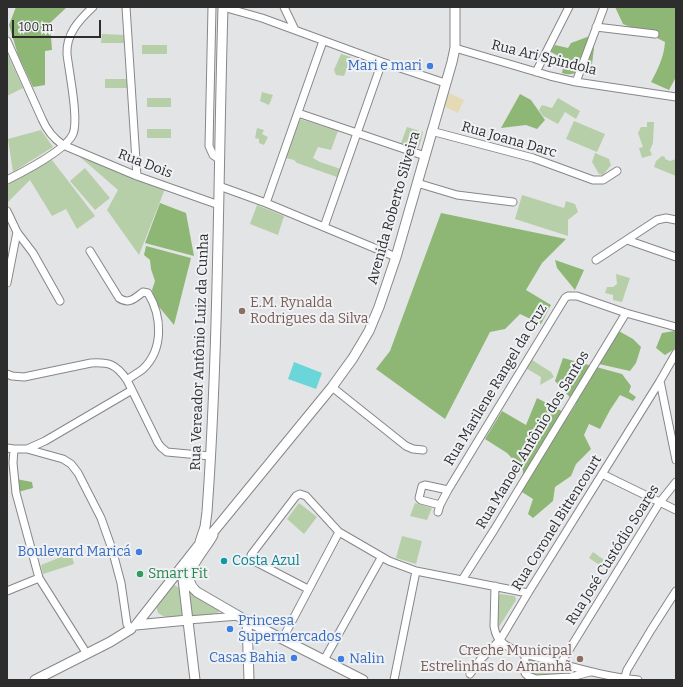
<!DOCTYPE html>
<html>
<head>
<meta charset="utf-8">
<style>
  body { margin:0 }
  #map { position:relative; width:683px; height:687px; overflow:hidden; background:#e3e4e6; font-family:Bitter,serif }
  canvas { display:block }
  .frame { position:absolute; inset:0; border:8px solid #2d2d2e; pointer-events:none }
  .scale { position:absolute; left:12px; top:20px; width:89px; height:18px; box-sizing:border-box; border:2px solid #2d2d2e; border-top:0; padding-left:5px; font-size:12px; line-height:14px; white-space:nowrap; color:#2d2d2e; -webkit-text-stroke:3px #f0f1f4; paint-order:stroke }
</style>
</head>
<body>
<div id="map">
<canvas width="683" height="687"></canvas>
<div class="frame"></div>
<div class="scale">100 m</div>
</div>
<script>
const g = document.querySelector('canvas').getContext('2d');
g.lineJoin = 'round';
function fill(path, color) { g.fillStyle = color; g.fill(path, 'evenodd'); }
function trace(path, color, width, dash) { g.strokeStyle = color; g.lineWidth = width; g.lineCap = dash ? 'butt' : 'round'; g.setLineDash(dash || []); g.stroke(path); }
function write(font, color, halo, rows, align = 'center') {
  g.font = font + ' Bitter,serif'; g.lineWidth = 4; g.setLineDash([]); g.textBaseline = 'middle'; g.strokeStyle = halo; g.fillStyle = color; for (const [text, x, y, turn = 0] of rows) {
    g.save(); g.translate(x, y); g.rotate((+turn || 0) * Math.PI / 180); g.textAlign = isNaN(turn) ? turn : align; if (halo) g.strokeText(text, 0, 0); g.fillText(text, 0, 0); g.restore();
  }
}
fill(new Path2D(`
  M102 34 126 35V43H101Z
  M142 45H167V54H142Z
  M7 53 23 88 7 96Z
  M341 54 351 57 344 76 336 75 334 70Z
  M105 79H129V88H105Z
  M262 92 273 95 269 105 260 101Z
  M147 98H171V107H147Z
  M558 98 580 111 576 119 565 112 558 124 543 116 539 110 542 105 552 108Z
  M300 119 338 131 331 150 318 147 313 158 320 162 341 169 337 177 297 163 294 160 286 158Z
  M574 121 605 134 597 152 566 139Z
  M647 122H654L653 143 650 150 652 155 642 158 639 148 643 147 638 133 641 127H647Z
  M407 127 423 132 419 148 401 143Z
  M257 128 264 130 262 134 268 137 264 145 259 143V139L255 138Z
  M147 129H171V138H147Z
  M41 130 53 147 13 172 8 139Z
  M595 153 609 159 611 165 603 175 599 174 592 162Z
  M79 156 165 189 139 255 107 210 118 190Z
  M662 156 665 157V159L670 161 676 159V176L654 167 656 161Z
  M52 160 95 216 77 229 66 209 52 216 30 180 7 203V184Z
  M85 168 110 198 95 210 70 181Z
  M522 195 564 208 566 201 575 204 578 212 568 220V236L515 219Z
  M257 205 284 216 278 235 250 224Z
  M616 274 630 278 622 302 613 300V295L605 293 607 287H613L617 284Z
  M529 358 551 372 554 377 540 385 541 377 524 367Z
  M299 503 317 517 304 534 287 519Z
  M415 503 432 508 427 520 410 516Z
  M402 536 422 541 416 564 396 558Z
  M593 552 607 562 604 568 589 558Z
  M71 553 74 564 43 574 41 565Z
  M174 585 216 606 219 609V612C213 616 175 618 167 617 163 616 161 615 158 613L156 606 171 586Z
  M500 594 515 596 516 600 497 630V599Z
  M533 659 551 665 570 675 536 676 530 674 529 665 530 660Z`), '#b6cfa8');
fill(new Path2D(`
  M16 7H67L50 23 52 50 45 51V85L33 87 18 55 9 25Z
  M615 7H676V77L669 90 651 82C658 69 664 57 665 42L657 38 623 24Z
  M590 36 594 48 592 64C582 70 574 77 562 73L563 68 560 57 551 52 555 45 568 48 571 43Z
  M520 94 531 100 545 120 537 129 526 125 501 128Z
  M160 203 186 213 194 256 145 243Z
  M441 213 566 239 542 263 526 290 551 305 541 324 520 314 505 329 490 332 445 419 376 369 390 351Z
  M146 246 191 258 174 325 155 302 152 290 155 281 151 269 150 260 144 255Z
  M555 260 584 270 575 290 557 268Z
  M617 330 633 339 641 347 636 363 630 371 599 364Z
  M674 331 676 332V348L665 355 656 348 662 333Z
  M563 358 622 374 631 386 629 392 636 397 633 401 620 395 610 410 600 429 589 424 584 435 591 449 576 464 571 476 555 487 553 501 533 518 528 514 533 499 522 492 523 470 507 453 485 439 502 411 526 425 537 398 569 415 576 404 555 381Z
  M16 479 32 482 33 488 18 492Z`), '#8eb675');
fill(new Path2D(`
  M449 93 464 100 458 113 443 106Z`), '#e4dab5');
fill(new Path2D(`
  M294 362 322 373 316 389 288 379Z`), '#6ad6da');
const minor = new Path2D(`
  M126 7 137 176
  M212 7 209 146 213 155 219 159
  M223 7 262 18 382 62 445 83
  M284 7 295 30
  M596 27 655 34
  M7 41 42 119C47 131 53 138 63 145L137 176 219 205
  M455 48 550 76 576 82 676 97
  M536 72 569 7
  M576 82 604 7
  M298 113 425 156
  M431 131 533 158 593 180H603L617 171
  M7 180C23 172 66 150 73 134 79 119 69 72 67 54 66 34 79 20 93 7
  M417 183 457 195 513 202
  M219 186 266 203 396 257
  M266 203 323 41
  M7 211 17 232 33 253 60 301
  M324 227 382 62
  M627 240 676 257
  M90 251 119 298C129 305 135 298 143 292L148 293C162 316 164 349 143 369 138 373 132 376 127 380
  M596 260 657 220 666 218 676 220
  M7 283 17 232
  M676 353 660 381 676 460
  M7 374 12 376 24 377 91 363C109 362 116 364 127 380L158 443 161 447 167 452 210 456
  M332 387 406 446 413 449 423 450
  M7 448 14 449H27L45 441 132 390
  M14 449 13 463 16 493 39 578 87 654
  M27 449 63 459 71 464 78 473 101 518 112 549 121 583 127 624 131 629 135 625
  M602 474 676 510
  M440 505 421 500 419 498 422 486 425 485 448 490
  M438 512 440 505 448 490 565 298 568 296H577L626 313 676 327
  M462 580 494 530 626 313
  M495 586 494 626C495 633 498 640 504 644 516 653 533 656 547 660 577 668 607 677 638 680
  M308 589 254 561 251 555 296 496 300 494 306 496 339 532 389 561 416 571 528 593
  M7 591 39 578
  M188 620 239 616
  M283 638 339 532
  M525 653V673L528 676 536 679 571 677 590 672
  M324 660 381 558
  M561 663 660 502 676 482
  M470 674 480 660 500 640 528 593 660 381
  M394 680 416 571
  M624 680 627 670 651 630 676 591`);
const major = new Path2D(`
  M213 535C207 547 186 569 190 582 191 587 194 589 197 592L247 621 363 680
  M200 542 205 527 207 512C219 344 218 175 223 7
  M186 564 183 579 195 680
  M247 621 249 680
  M136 625 198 546 214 531 332 387 353 358 369 331 379 307 396 257 452 62 455 48V7
  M136 625 188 620
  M35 680 110 642 131 629`);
trace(minor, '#87878a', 9);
trace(major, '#87878a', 11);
trace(minor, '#fff', 7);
trace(major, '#fff', 9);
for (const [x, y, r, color] of [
  [430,66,4,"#3f7fe0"],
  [242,311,4,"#8d6e63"],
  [139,552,4,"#3f7fe0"],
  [224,561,4,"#0f9aa8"],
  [140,574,4,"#2e9e5b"],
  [230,629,4,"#3f7fe0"],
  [294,658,4,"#3f7fe0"],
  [341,659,4,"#3f7fe0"],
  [580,659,4,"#8d6e63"]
]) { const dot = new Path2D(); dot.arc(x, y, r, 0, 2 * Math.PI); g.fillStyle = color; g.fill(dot); trace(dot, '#f0f1f4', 1.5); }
write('14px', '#2d2d2e', '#f0f1f4', [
  ["Rua Ari Spindola",544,58,14],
  ["Rua Joana Darc",509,140,16],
  ["Rua Dois",145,164,21],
  ["Avenida Roberto Silveira",394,208,-74],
  ["Rua Vereador Antônio Luiz da Cunha",200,352,-88],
  ["Rua Marilene Rangel da Cruz",496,385,-59],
  ["Rua Manoel Antônio dos Santos",533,440,-59],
  ["Rua Coronel Bittencourt",557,523,-58],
  ["Rua José Custódio Soares",613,555,-58]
]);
write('14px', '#366cbe', '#f0f1f4', [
  ["Mari e mari",422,66],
  ["Boulevard Maricá",131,552],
  ["Princesa",238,621,"left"],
  ["Supermercados",238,637,"left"],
  ["Casas Bahia",286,658],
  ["Nalin",349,659,"left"]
], 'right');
write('14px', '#785e54', '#f0f1f4', [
  ["E.M. Rynalda",250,303],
  ["Rodrigues da Silva",250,319],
  ["Creche Municipal",572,651,"right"],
  ["Estrelinhas do Amanhã",572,667,"right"]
], 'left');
write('14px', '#0d838f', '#f0f1f4', [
  ["Costa Azul",232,561]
], 'left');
write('14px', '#27864d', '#f0f1f4', [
  ["Smart Fit",148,574]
], 'left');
</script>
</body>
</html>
